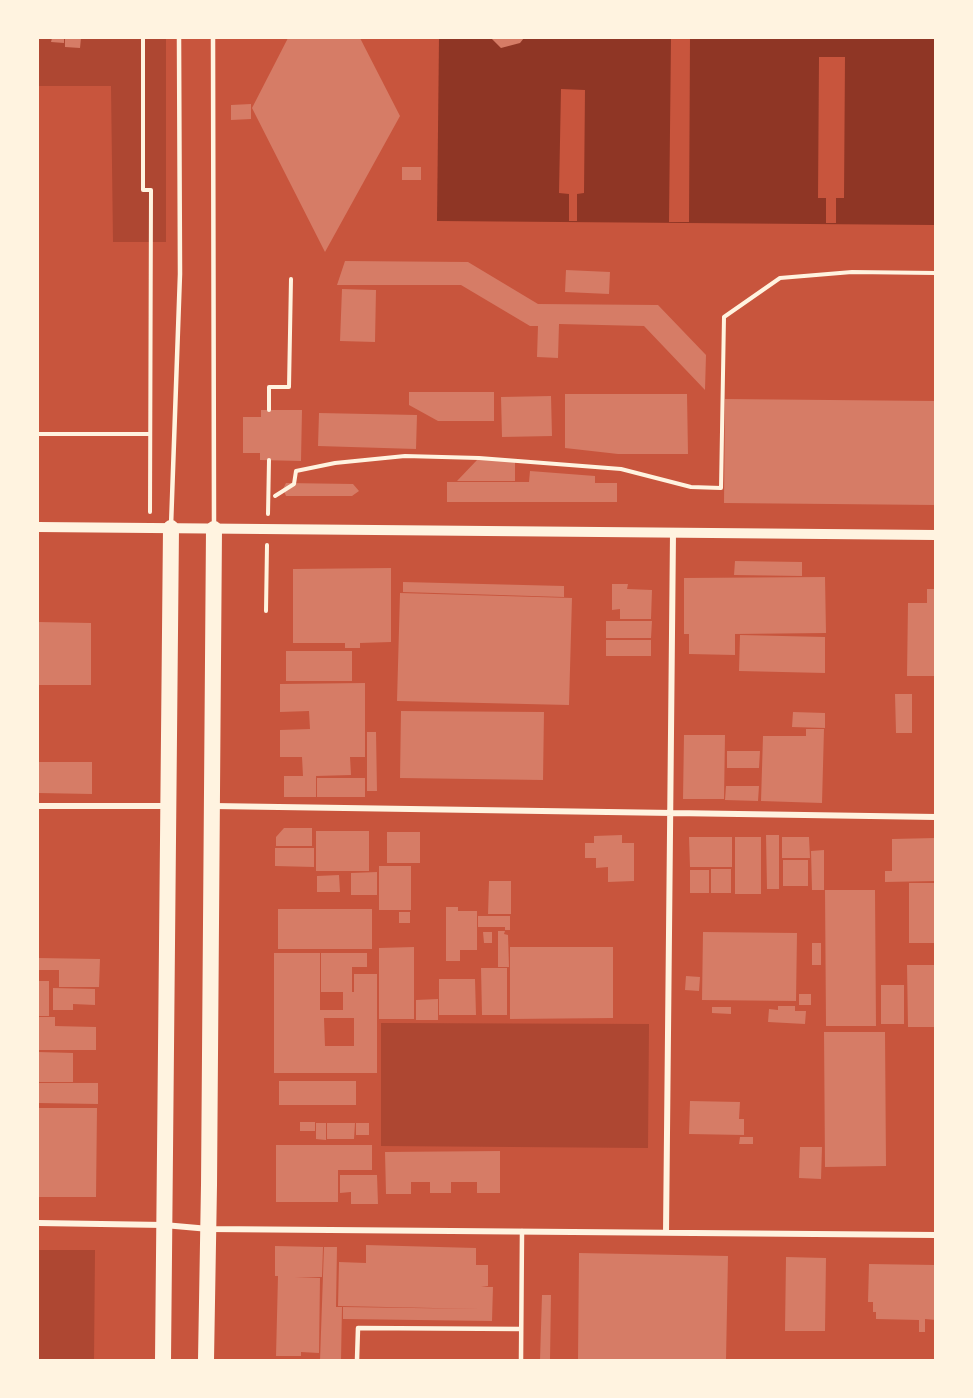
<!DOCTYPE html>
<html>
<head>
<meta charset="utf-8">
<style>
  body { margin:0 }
  #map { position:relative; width:973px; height:1398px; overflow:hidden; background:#c8553d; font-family:Spectral,serif }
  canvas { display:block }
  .frame { position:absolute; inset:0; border:39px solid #fff3e0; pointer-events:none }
</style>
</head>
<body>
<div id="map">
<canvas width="973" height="1398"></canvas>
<div class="frame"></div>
</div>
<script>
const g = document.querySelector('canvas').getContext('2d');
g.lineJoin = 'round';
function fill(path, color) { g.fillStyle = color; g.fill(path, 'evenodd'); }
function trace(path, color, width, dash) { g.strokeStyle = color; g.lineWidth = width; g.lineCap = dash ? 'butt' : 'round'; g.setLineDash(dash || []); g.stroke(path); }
fill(new Path2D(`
  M38 38H166V242H113L111 86H38Z
  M381 1023 649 1024 648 1148 381 1146Z
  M38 1250H95L94 1360H38Z`), '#ae4732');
fill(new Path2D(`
  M439 38H935V225L437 221Z`), '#8f3625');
fill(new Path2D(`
  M671 38H690L689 222H669Z
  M819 57H845L844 198H836V223H826V198H818Z
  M561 89 585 90 584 193 577 194V221H569V194L559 193Z`), '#c8553d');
fill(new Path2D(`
  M52 38H64V43L51 42Z
  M65 38H81L80 48 65 47Z
  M288 38H360L400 116 325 252 252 108Z
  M491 38H524L520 43 501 48Z
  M251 104V119L231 120V105Z
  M402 167H421V180H402Z
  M345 261 468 262 538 304 658 305 706 355 705 390 644 326 559 324 558 358 537 357 538 326H530L461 285H337Z
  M566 270 610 272 609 294 565 292Z
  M342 289 376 290 375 342 340 341Z
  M409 392H494V421H438L409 405Z
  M565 394H687L688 454H618L565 448Z
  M551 396 552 436 502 437 501 397Z
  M725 399 936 401V505L724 503Z
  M261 410H302L301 461 260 460V453H243V417H261Z
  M319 413 417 415 416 449 318 446Z
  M515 459V481H457L477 460Z
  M530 471 595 476V483H617V502H447V482H529Z
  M286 483 353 484 359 491 352 496H286L283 489Z
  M735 561 802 562V576L734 575Z
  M391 568V642L360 643V648H345V643H293V569Z
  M825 577 826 633 735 634V655L689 654V634H684V578Z
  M403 582 564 586V597L403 592Z
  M612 584H628L627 589 652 590 651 619H620V609L612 610Z
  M927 589H936V676H907L908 603H927Z
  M400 593 572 598 569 705 397 701Z
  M606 621H652L651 638H606Z
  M38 622 91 623V685H38Z
  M740 635 825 637V673L739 671Z
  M606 640H651V656H606Z
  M286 651H352V681H286Z
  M365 683V757H350L351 775 316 776V797H284V776H303L302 757H280V730L310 729 309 711 280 712V684Z
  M895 694H912V733H896Z
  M401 711 544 712 543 780 400 778Z
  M793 712 825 713V728L792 727Z
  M806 729H824L822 803 761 801 763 736H806Z
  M367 732H376L377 791H367Z
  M684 735H725L724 799H683Z
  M727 751H760L759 768H727Z
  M38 762H92V794L38 793Z
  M317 778H365V797H317Z
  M726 786H759L758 801 725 800Z
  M284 828H312V846H276V837Z
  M316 831H369V871H316Z
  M387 832H420V863H387Z
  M622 835V843H634V881L608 882V867L596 868V858H585V843H594V836Z
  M766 835H779V889H767Z
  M689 837H732V867H690Z
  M735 837H761V894H735Z
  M782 837H809L810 858H782Z
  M936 838V881L885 882V871H892V839Z
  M275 848H314V867L275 866Z
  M824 850V890H812L811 851Z
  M783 860H808V886H783Z
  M379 866H411V910H379Z
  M711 869H731V893H711Z
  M690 870H709V893H690Z
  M377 872V895H351V873Z
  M339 875 340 892H317V876Z
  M489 881H511V914H488Z
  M909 883H936V943H909Z
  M825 890H875L876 1026H826Z
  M446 907H458V911H477V950H460V961H446Z
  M278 909H372V949H278Z
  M399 912H410V923H399Z
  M478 916H510V930H505V927H478Z
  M498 931H505L504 934 508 935 509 967H498Z
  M483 932H492V943H484Z
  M703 932 797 933 796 1001 702 1000Z
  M812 943H821V965H812Z
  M414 947V1019H379V948Z
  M510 947H613V1018L510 1019Z
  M274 953H320V1010H343V992H321V953H367V967H352V992H354V974H377V1073H274ZM324 1018H354V1046H325Z
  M38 958 100 959 99 987H59V970H38Z
  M907 965H936V1027H908Z
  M481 968H507V1015H482Z
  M686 976 700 977 699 991 685 990Z
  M439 979H475L476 1015H439Z
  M38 981H49V1016H38Z
  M881 985H904V1024H881Z
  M53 988 95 989V1005L73 1004V1010H53Z
  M799 994H811V1005H799Z
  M438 999V1020H416V1000Z
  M778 1006H795V1011H806L805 1024 768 1022 769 1009 778 1010Z
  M712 1007H731V1014L712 1013Z
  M38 1017H55V1026L96 1027V1050H38Z
  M824 1032H885L886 1166 825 1167Z
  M38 1052 73 1053V1082H38Z
  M279 1081H356V1105H279Z
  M38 1083H98V1104L38 1103Z
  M690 1101 740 1102 739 1119H744V1135L689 1134Z
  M38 1108H97L96 1197H38Z
  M300 1122H315V1131H300Z
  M316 1123H326V1140L316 1139Z
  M327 1123H355L354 1139H327Z
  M356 1123H369V1135H356Z
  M740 1137H753V1144H739Z
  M276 1145H372V1170H338V1202H276Z
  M800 1147H822L821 1179 799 1178Z
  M500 1151V1193H477V1182H451V1193H430V1182H411V1194H386L385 1152Z
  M340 1175H377L378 1204H351V1192L340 1193Z
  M366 1245 476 1248V1265H488V1286L481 1287H493L492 1321 343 1319V1307L482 1309 338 1306 339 1262 366 1263Z
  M275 1246 323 1247 322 1277H295L320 1278 319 1353 301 1352V1356H276L278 1276H275Z
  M324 1247H337L336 1307H342L341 1360H320Z
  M579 1253 728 1256 726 1360H578Z
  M786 1257 826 1258 825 1331H785Z
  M869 1264 936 1265V1320L925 1319V1332H919V1320L876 1319V1312H873V1302H868Z
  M542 1295H551L550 1360H540Z`), '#d67c66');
trace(new Path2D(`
  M143 38V190H151L150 512
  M269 410V387H289L291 279
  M38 434H150
  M275 496 294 484 296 471 335 463 405 456 479 458 621 469 691 487 721 488 724 317 780 278 852 272 936 273
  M268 514 269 460
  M266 611 267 545`), '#fff3e0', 4);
trace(new Path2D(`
  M213 38 214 527
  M171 526 180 274 179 38
  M357 1360 358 1328 521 1329
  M521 1360 522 1231`), '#fff3e0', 4.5);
trace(new Path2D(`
  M38 806H168
  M213 806 936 817
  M38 1223 164 1225 209 1229 936 1235
  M666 1233 673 533`), '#fff3e0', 6);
trace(new Path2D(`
  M38 527 936 535`), '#fff3e0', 10);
trace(new Path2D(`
  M163 1360 171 528
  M206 1360 209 1185 214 529`), '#fff3e0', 16);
</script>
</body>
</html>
